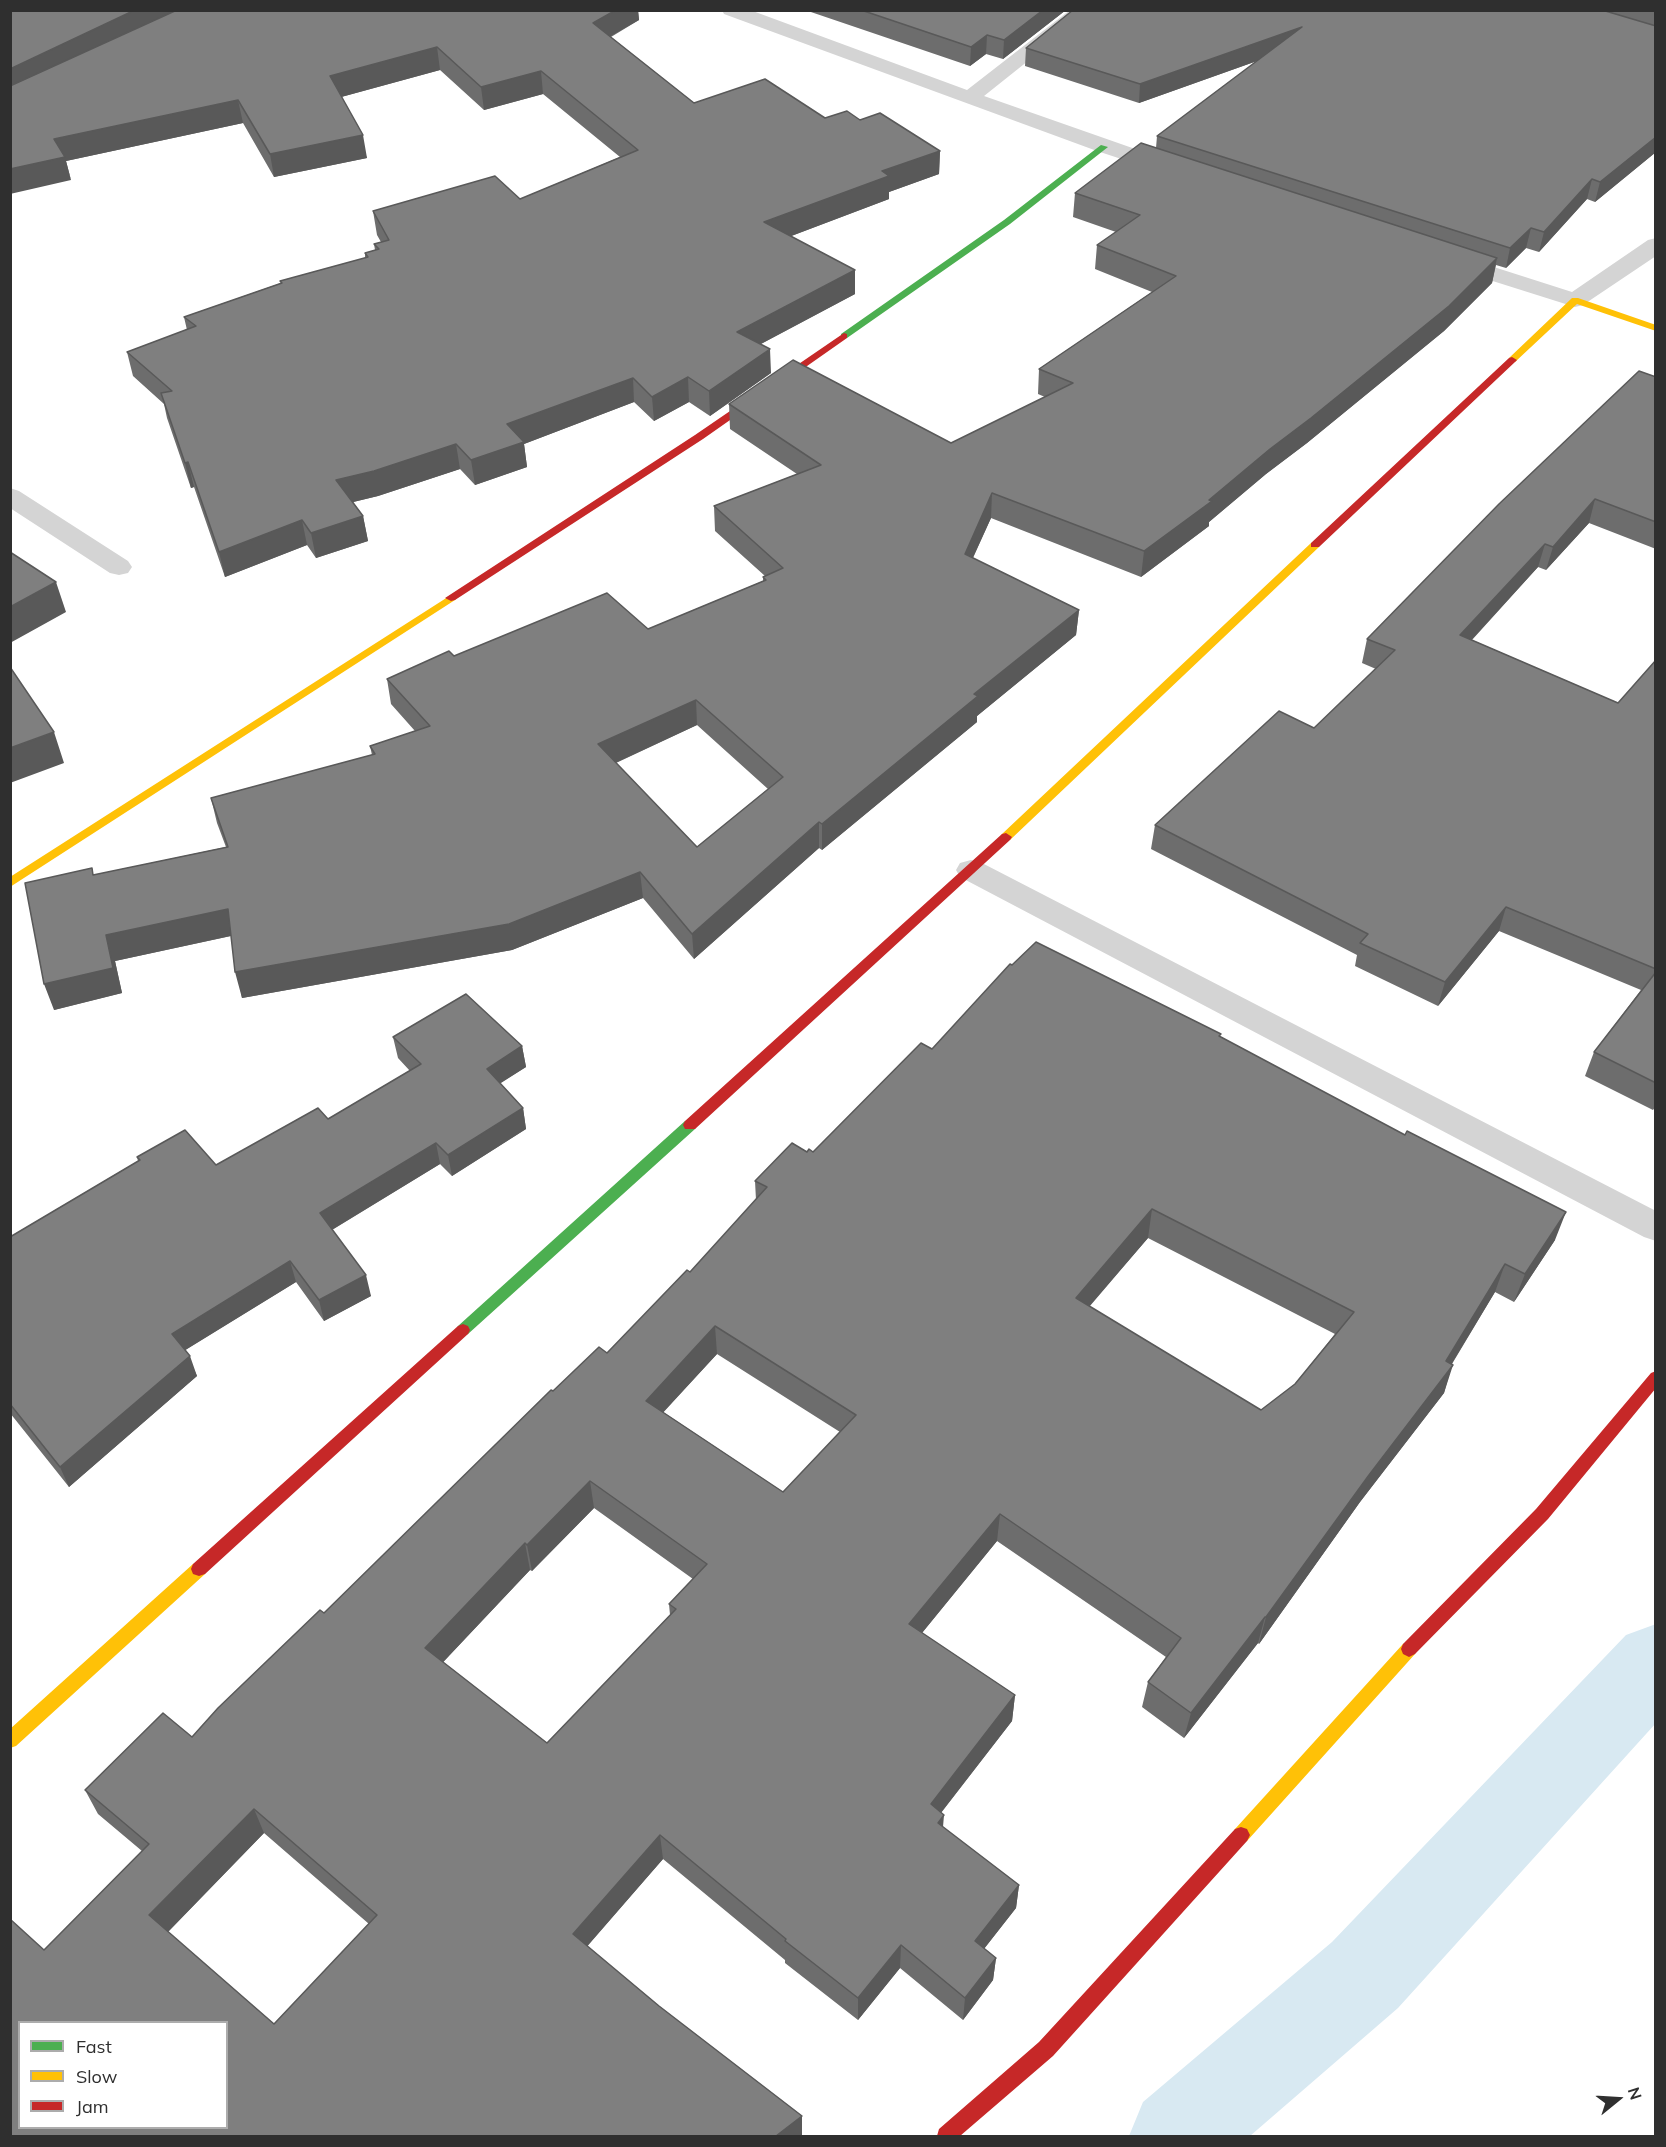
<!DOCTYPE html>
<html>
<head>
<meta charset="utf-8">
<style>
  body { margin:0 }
  #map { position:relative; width:1666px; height:2147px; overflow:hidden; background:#fff; font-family:Mulish,sans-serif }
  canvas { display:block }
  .frame { position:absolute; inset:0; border:12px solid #2f2f2f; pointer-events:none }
  .legend { position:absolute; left:18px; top:2021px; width:210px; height:108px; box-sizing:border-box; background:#fff; border:2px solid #acacac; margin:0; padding:8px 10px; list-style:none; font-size:18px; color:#2f2f2f }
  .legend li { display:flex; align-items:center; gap:12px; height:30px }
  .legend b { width:30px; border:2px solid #acacac }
  .north { position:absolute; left:1588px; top:2069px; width:60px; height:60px; -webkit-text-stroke:4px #fff; paint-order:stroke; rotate:72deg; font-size:16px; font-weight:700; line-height:24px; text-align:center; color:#2f2f2f }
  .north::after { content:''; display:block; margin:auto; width:21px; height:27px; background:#2f2f2f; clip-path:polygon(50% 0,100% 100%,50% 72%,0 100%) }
</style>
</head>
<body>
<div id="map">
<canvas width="1666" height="2147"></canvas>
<div class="frame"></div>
<ul class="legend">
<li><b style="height:8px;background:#4caf50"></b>Fast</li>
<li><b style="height:8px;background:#ffc107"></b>Slow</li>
<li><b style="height:8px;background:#c62828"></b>Jam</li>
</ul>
<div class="north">N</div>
</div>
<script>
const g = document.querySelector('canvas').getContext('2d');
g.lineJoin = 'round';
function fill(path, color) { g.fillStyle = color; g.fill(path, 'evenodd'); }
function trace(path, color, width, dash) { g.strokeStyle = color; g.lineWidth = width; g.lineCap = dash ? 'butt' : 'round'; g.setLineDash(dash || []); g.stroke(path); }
fill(new Path2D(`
  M1656 1624V1723L1398 2008 1250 2136H1129L1143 2102 1332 1942 1626 1635Z`), '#d8e9f2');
fill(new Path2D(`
  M722 10H750L967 90 1070 10H1092L984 96 1178 164 1181 169 1178 174 1170 175 1097 151 724 14Z
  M1656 238V256L1583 305 1575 307 1442 265 1439 260 1442 255 1450 253 1572 292 1648 240Z
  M10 488 19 491 128 561 132 567 128 573 119 575 110 573 10 508Z
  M971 860 982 863 1656 1211V1241L1644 1237 960 877 956 870 960 863Z`), '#d4d4d4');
fill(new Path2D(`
  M1101 145 1108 147 1010 224 847 338H841V334L1004 220Z
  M690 1120 695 1121 697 1125 695 1129 468 1334 463 1336 458 1334 456 1330 458 1326 685 1121Z`), '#4caf50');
fill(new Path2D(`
  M1572 298H1578L1656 325V331L1577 304 1515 362H1509V358Z
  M1315 542 1319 543V547L1010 840H1002L1000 837 1002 834 1311 543Z
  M451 595 457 598 455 600 10 887V877Z
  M199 1562 205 1564 207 1569 205 1574 16 1746 10 1748V1729L193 1564Z
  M1409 1641 1415 1644 1417 1649 1415 1654 1247 1841 1241 1843 1235 1841 1232 1835 1235 1829 1403 1644Z`), '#ffc107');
fill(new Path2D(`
  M844 333 847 334V338L703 439 455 600 451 601 445 598 695 435Z
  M1512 357 1517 360 1515 362 1319 547H1311V543L1509 358Z
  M1006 833 1012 837 1010 840 695 1129H685L683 1125 685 1121 1002 834Z
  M463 1324 468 1326 470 1330 468 1334 205 1574 199 1576 193 1574 191 1569 193 1564 458 1326Z
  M1656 1371V1388L1548 1519 1415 1654 1409 1657 1403 1654 1401 1649 1403 1644 1536 1509 1651 1373Z
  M1241 1827 1247 1829 1250 1835 1247 1841 1053 2056 960 2136H937L939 2129 1039 2042 1235 1829Z`), '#c62828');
fill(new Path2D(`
  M10 10H638L639 20 611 37 694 103 825 118 860 120 940 151 939 174 889 192V199L791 236 855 294 761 344 771 373 710 416 689 402 654 421 634 402 524 444 527 467 475 485 460 469 378 496 353 502 363 516 368 541 316 558 307 545 225 577 194 487 191 488 167 418 164 404 133 376 127 352 187 330 184 317 281 283 280 281 365 258V253L375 250 374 244 381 242 377 235 373 211 520 199 620 157 543 94 484 110 440 70 341 97 367 158 274 177 243 123 66 161 71 180Z
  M805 10H1066L1003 59 986 54 970 66Z
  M1073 10H1656V152L1595 202 1587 199 1539 252 1526 248 1506 268 1496 265 1492 283 1444 331 1307 443 1266 474 1209 522V526L1141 577 991 518 973 558 1079 610 1076 635 977 716V722L822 850 819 848 694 959 643 898 512 950 242 998 231 936 115 961 122 993 54 1010 94 875 226 847 217 823 211 798 372 755 370 746 415 731 391 704 387 679 454 656 648 629 763 581V577L765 576 715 531 714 506 797 474 730 429 729 404 951 443 1045 397 1038 394 1039 369 1152 292 1095 269 1097 245 1116 232 1073 217 1075 193 1156 148 1157 136 1257 61 1139 103 1025 66 1026 48ZM697 725 768 789 697 847 616 763Z
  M1656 377V549L1589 523 1546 570 1538 567 1472 640 1618 703 1656 660V1106L1653 1110 1585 1076 1594 1052 1641 990 1499 931 1438 1006 1355 966 1357 955 1151 849 1155 825 1314 728 1376 669 1362 663 1367 639Z
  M393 1037 522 1046 526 1067 500 1083 523 1108 526 1129 452 1176 440 1164 332 1230 371 1296 324 1321 296 1282 185 1350 197 1376 69 1487 10 1413V1237L138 1161 137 1157 216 1165 328 1119 410 1071 398 1058Z
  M1220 1037 1555 1240 1514 1302 1495 1292 1452 1364 1444 1393 1360 1502 1259 1644 1258 1643 1184 1738 1142 1707 1148 1682 1166 1657 997 1541 922 1633 1015 1695 1012 1721 941 1813 943 1827 1019 1885 1016 1908 984 1949 996 1958 993 1980 963 2020 900 1968 858 2020 785 1963V1960L663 1859 587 1946 659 2006 802 2116V2136H10L44 1950 142 1851 98 1814 85 1790 192 1737 324 1613 553 1391 607 1353 690 1272 756 1200 755 1181 807 1152H813L932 1049ZM1148 1238 1335 1334 1295 1384 1261 1410 1089 1306ZM717 1354 840 1432 783 1492 663 1412ZM594 1508 693 1579 669 1604 670 1615 547 1743 443 1662 530 1570 532 1571ZM264 1833 369 1924 274 2024 168 1932Z`), '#6d6d6d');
fill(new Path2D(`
  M135 10H188L10 94V69Z
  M616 10H638L639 20 595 45 593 23Z
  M1043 10H1066L1003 59 1004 40Z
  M1302 27 1299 46 1139 103 1140 84Z
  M987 35 986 54 970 66 971 47Z
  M437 47 440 70 334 99 330 76Z
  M541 71 543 94 484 110 481 87Z
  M238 100 243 123 66 161 71 180 10 194V169L54 139Z
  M363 135 367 158 274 177 270 154Z
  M1656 137V152L1595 202 1600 182Z
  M940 151 939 174 889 192V199L765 246 764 222 882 171Z
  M1592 179 1587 199 1539 252 1544 232Z
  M1531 228 1526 248 1506 268 1510 248Z
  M1497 258 1492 283 1444 331 1307 443 1266 474 1209 522V526L1141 577 1144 551 1209 500Z
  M855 270V294L738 356 737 332Z
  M770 349 771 373 710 416 709 391Z
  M688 377 689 402 654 421 652 397Z
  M633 378 634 402 524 444 527 467 475 485 471 460 507 424Z
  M456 444 460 469 378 496 341 505 336 480Z
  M188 462 194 487 191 488 185 463Z
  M992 493 991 518 963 579 965 554Z
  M1595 499 1589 523 1546 570 1553 547Z
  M363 516 368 541 316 558 311 533Z
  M302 520 307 545 225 577 219 552Z
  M1545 544 1538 567 1454 659 1460 635Z
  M56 582 66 612 10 643V607Z
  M1079 610 1076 635 977 716V722L822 850V824L974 694Z
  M696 700 697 725 600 770 598 744Z
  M54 732 64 763 10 783V748Z
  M819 822V848L694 959 692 934Z
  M640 872 643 898 512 950 242 998 235 972Z
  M1506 907 1499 931 1438 1006 1445 982Z
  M228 909 235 935 115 961 122 993 54 1010 44 984 106 935Z
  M522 1046 526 1067 490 1090 487 1069Z
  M523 1108 526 1129 452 1176 448 1155Z
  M436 1143 440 1164 325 1234 320 1213Z
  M1152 1209 1148 1238 1072 1327 1076 1298Z
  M1566 1212 1555 1240 1514 1302 1525 1274Z
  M290 1261 296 1282 179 1354 172 1334Z
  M1505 1264 1495 1292 1443 1378 1453 1365 1444 1393 1360 1502 1259 1644 1266 1617 1446 1361Z
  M366 1275 371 1296 324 1321 319 1300Z
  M715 1326 717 1354 649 1428 646 1401Z
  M190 1356 197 1376 69 1487 60 1467Z
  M590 1481 594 1508 532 1571 527 1545Z
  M1000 1514 997 1541 908 1650 909 1624Z
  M525 1543 530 1570 432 1674 425 1648Z
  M1265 1617 1258 1643 1184 1738 1191 1713Z
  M1015 1695 1012 1721 929 1828 931 1804Z
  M254 1809 264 1833 162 1938 149 1915Z
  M944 1815 942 1839 938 1823Z
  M660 1835 663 1859 578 1957 573 1934Z
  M1019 1885 1016 1908 972 1964 975 1941Z
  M901 1945 900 1968 858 2020V1998Z
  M996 1958 993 1980 963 2020 965 1998Z
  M802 2116V2136H776Z`), '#595959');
const building = new Path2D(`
  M10 10H135L10 69Z
  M177 10H616L593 23 694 103 765 79 825 118 847 111 860 120 880 113 940 151 882 171 889 176 764 222 855 270 737 332 770 349 709 391 688 377 652 397 633 378 507 424 524 442 471 460 456 444 374 471 336 480 363 516 311 533 302 520 219 552 188 462 185 463 161 393 172 391 127 352 196 326 184 317 282 283 280 281 368 257 365 253 379 249 374 244 389 240 373 211 495 176 520 199 638 150 541 71 481 87 437 47 330 76 363 135 270 154 238 100 54 139 65 157 10 169V86Z
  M861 10H1043L1004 40 987 35 971 47Z
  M1073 10H1602L1656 26V137L1600 182 1592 179 1544 232 1531 228 1510 248 1157 136 1302 27 1140 84 1026 48Z
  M1141 143 1497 258 1449 306 1311 418 1270 449 1209 500 1212 501 1144 551 992 493 965 554 1079 610 974 694 978 696 822 824 819 822 692 934 640 872 509 924 235 972 228 909 106 935 113 968 44 984 25 883 92 868 93 875 228 847 211 798 375 754 370 746 430 726 387 679 449 651 454 656 607 593 648 629 766 580 763 577 783 568 714 506 821 465 729 404 793 360 951 443 1073 383 1039 369 1176 276 1097 245 1140 215 1075 193ZM696 700 783 777 697 847 598 744Z
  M1639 371 1656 377V522L1595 499 1553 547 1545 544 1460 635 1618 703 1656 660V969L1506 907 1445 982 1360 943 1368 934 1155 825 1279 711 1314 728 1395 650 1367 639 1499 504Z
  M10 552 56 582 10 607Z
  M10 667 54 732 10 748Z
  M1036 942 1221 1034 1219 1036 1405 1135 1407 1131 1566 1212 1525 1274 1505 1264 1446 1361 1453 1365 1369 1475 1266 1617H1265L1191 1713 1148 1682 1181 1638 1000 1514 909 1624 1015 1695 931 1804 944 1815 938 1823 1019 1885 975 1941 996 1958 965 1998 901 1945 858 1998 785 1941 786 1939 660 1835 573 1934 659 2006 802 2116 776 2136H10V1919L44 1950 149 1844 85 1790 163 1713 192 1737 218 1708 320 1610 324 1613 551 1390 553 1391 599 1347 607 1353 687 1270 690 1272 767 1187 755 1181 792 1143 807 1152 809 1149 813 1152 921 1043 932 1049 1010 964 1012 965ZM1152 1209 1354 1312 1295 1384 1261 1410 1076 1298ZM715 1326 856 1415 783 1492 646 1401ZM590 1481 707 1564 669 1604 676 1609 547 1743 425 1648 525 1543 527 1545ZM254 1809 377 1915 274 2024 149 1915ZM20 2022H226V2127H20Z
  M1656 972V1083L1594 1052Z
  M466 994 522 1046 487 1069 523 1108 448 1155 436 1143 320 1213 366 1275 319 1300 290 1261 172 1334 190 1356 60 1467 10 1404V1237L140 1160 137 1157 185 1130 216 1165 318 1108 328 1119 421 1064 393 1037Z`);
fill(building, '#7f7f7f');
trace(building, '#595959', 1.5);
</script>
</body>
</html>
